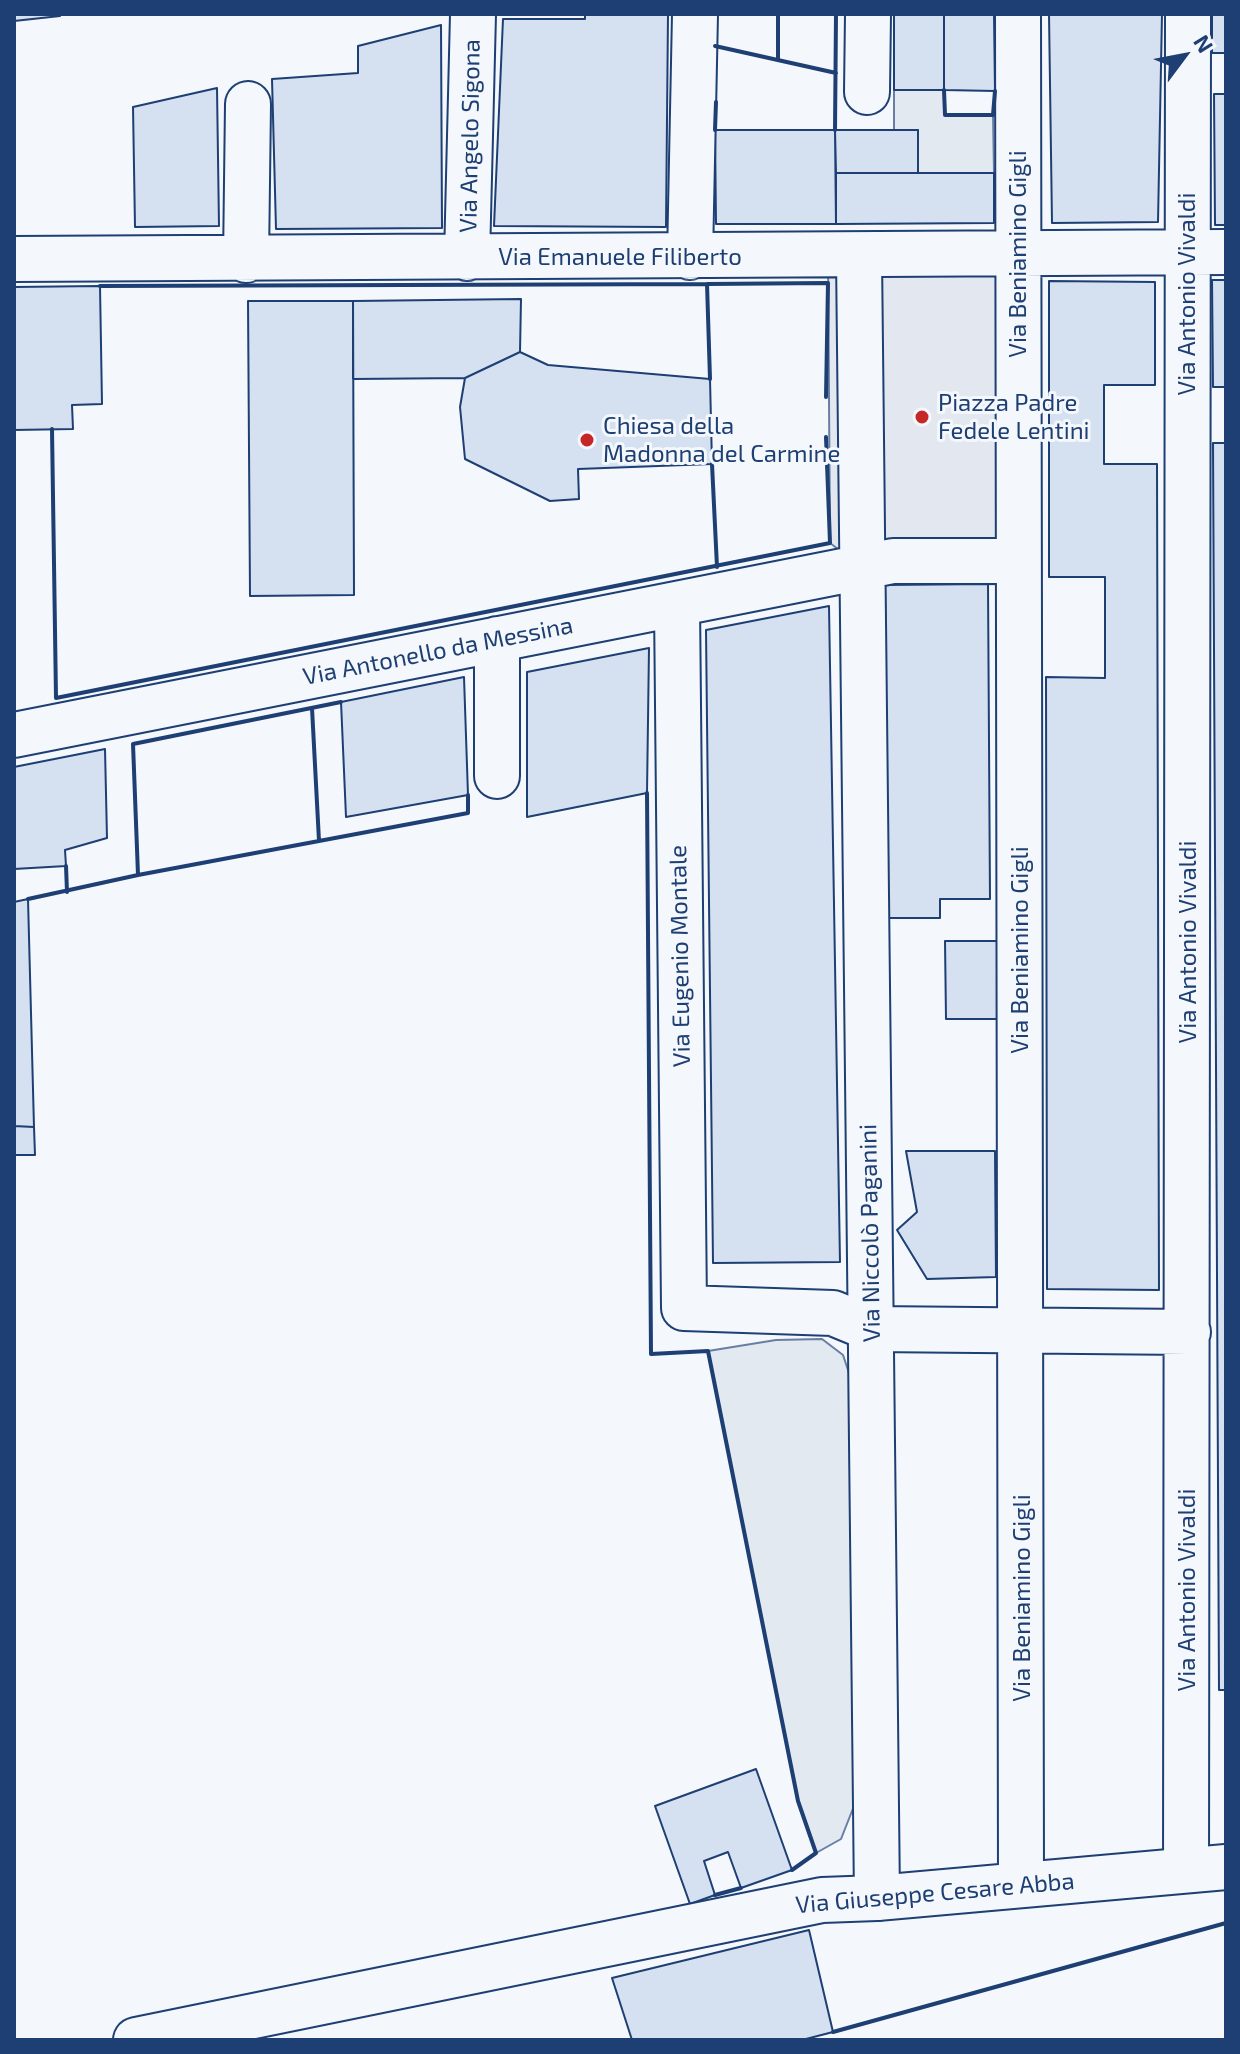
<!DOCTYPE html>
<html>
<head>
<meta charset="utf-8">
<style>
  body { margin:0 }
  #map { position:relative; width:1240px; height:2054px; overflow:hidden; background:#f4f7fb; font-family:"Exo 2",sans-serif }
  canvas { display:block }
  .frame { position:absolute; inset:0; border:16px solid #1d3f73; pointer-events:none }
  .north { position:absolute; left:1144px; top:16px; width:80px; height:80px; -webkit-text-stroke:6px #f4f7fb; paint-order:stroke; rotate:58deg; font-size:22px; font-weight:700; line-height:32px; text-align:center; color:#1d3f73 }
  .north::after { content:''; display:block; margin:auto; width:28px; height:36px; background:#1d3f73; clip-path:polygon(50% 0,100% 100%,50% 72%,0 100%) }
</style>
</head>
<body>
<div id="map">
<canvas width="1240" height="2054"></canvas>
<div class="frame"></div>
<div class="north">N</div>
</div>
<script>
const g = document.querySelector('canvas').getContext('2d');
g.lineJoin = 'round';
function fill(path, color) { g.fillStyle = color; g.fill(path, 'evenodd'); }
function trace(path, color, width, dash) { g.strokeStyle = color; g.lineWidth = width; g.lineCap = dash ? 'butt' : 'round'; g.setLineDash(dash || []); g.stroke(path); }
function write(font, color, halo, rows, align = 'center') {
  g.font = font + ' "Exo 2",sans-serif'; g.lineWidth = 6; g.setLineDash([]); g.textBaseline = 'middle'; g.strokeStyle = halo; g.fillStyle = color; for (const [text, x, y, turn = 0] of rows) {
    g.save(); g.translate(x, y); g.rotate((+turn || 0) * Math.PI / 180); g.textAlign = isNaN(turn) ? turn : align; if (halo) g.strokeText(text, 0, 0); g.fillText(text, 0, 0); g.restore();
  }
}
const green = new Path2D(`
  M894 90H944L945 115H993L994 173H918V130H894Z
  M822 1339 843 1355 851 1379 854 1806 841 1839 816 1853 798 1801 708 1351 776 1340Z`);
fill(green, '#e3e9f0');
trace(green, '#687fa3', 2);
const parking = new Path2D(`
  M1018 254 1019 584 885 585 830 543 828 256Z`);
fill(parking, '#e3e8f0');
trace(parking, '#687fa3', 2);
const building = new Path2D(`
  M14 14H60V16L14 21Z
  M585 14H668L666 227 494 226 503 19H585Z
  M894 14H944V90H894Z
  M944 14H994L995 91 944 90Z
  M1049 14H1162L1158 222 1052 223Z
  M1226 14V53H1212V14Z
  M441 25 442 228 276 229 272 79 358 73V46Z
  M217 88 219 226 135 227 133 107Z
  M1214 94H1226V225H1215Z
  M715 130H835L836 224H716Z
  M835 130H918V173H836Z
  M836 173H994V223L836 224Z
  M1212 280H1226V387H1213Z
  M1049 281 1155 282V385H1104V464H1157L1159 1290 1047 1289 1046 677 1105 678V577H1049Z
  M100 286 102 404 72 405 73 429 14 430V287Z
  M521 299 520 352 465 378 353 379V301Z
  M248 301H353L354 595 250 596Z
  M520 352 548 365 710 379 712 464 578 469 579 499 550 501 465 459 460 407 465 378Z
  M1213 443H1226V1690H1219Z
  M988 584 990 899H940V918H887L885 585Z
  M829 606 840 1262 713 1263 706 630Z
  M649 648 647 793 527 817V672Z
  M464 677 468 795 346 817 341 702Z
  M105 749 107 838 65 850 66 866 14 869V767Z
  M28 899 34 1127 14 1126V902Z
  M945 941H997L998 1019H946Z
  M14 1126 34 1127 35 1155H14Z
  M906 1151H995L996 1277 927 1279 897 1230 917 1212Z
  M756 1769 792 1870 741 1888 728 1852 704 1861 715 1895 690 1904 655 1806Z
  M809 1930 833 2032 802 2040H632L612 1978Z`);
fill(building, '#d5e0f0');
trace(building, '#1d3f73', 2);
const street = new Path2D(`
  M1018 14 1021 1885
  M867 92 868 14
  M859 256 877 1898
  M690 257 695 14
  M467 258 473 14
  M14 259 1226 252
  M246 260 248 104
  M677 604 684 1308 833 1313 872 1329 1188 1332
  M14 735 893 561H1018
  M497 776V639
  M1186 1870 1188 14`);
const secondary = new Path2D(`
  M136 2040 822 1900 877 1898 1226 1867`);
trace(street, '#1d3f73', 48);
trace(secondary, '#1d3f73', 48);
trace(street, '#f4f7fb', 44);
trace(secondary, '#f4f7fb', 44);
trace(new Path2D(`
  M778 14V59
  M715 46 836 73
  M944 90 945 115H993L995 91
  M715 130 716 102
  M835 130 836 14
  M707 284 828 283 826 397
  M100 286 707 284 710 379
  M52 429 56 698 830 543 826 437
  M712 464 717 567
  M312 708 319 841
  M647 793 651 1354 708 1351 798 1801 816 1853 792 1870
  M66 866 67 892
  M138 875 468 813V795
  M28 899 138 875 133 744 341 702
  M715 1895 741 1888
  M833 2032 1226 1923`), '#1d3f73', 4);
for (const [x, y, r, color] of [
  [922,417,8,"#c62828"],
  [587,440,8,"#c62828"]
]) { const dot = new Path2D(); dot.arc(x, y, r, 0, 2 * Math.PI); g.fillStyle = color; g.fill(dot); trace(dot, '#f4f7fb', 3); }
write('24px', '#1d3f73', '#f4f7fb', [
  ["Via Angelo Sigona",470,136,-89],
  ["Via Beniamino Gigli",1018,254,-90],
  ["Via Emanuele Filiberto",620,257],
  ["Via Antonio Vivaldi",1187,294,-90],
  ["Via Antonello da Messina",438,651,-11],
  ["Via Antonio Vivaldi",1188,942,-90],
  ["Via Beniamino Gigli",1020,950,-90],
  ["Via Eugenio Montale",680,956,-91],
  ["Via Niccolò Paganini",870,1233,-91],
  ["Via Antonio Vivaldi",1187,1590,-90],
  ["Via Beniamino Gigli",1022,1598,-90],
  ["Via Giuseppe Cesare Abba",935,1893,-5]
]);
write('24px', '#1d3f73', '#f4f7fb', [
  ["Piazza Padre",938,403],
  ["Fedele Lentini",938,431],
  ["Chiesa della",603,426],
  ["Madonna del Carmine",603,454]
], 'left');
</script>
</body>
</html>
